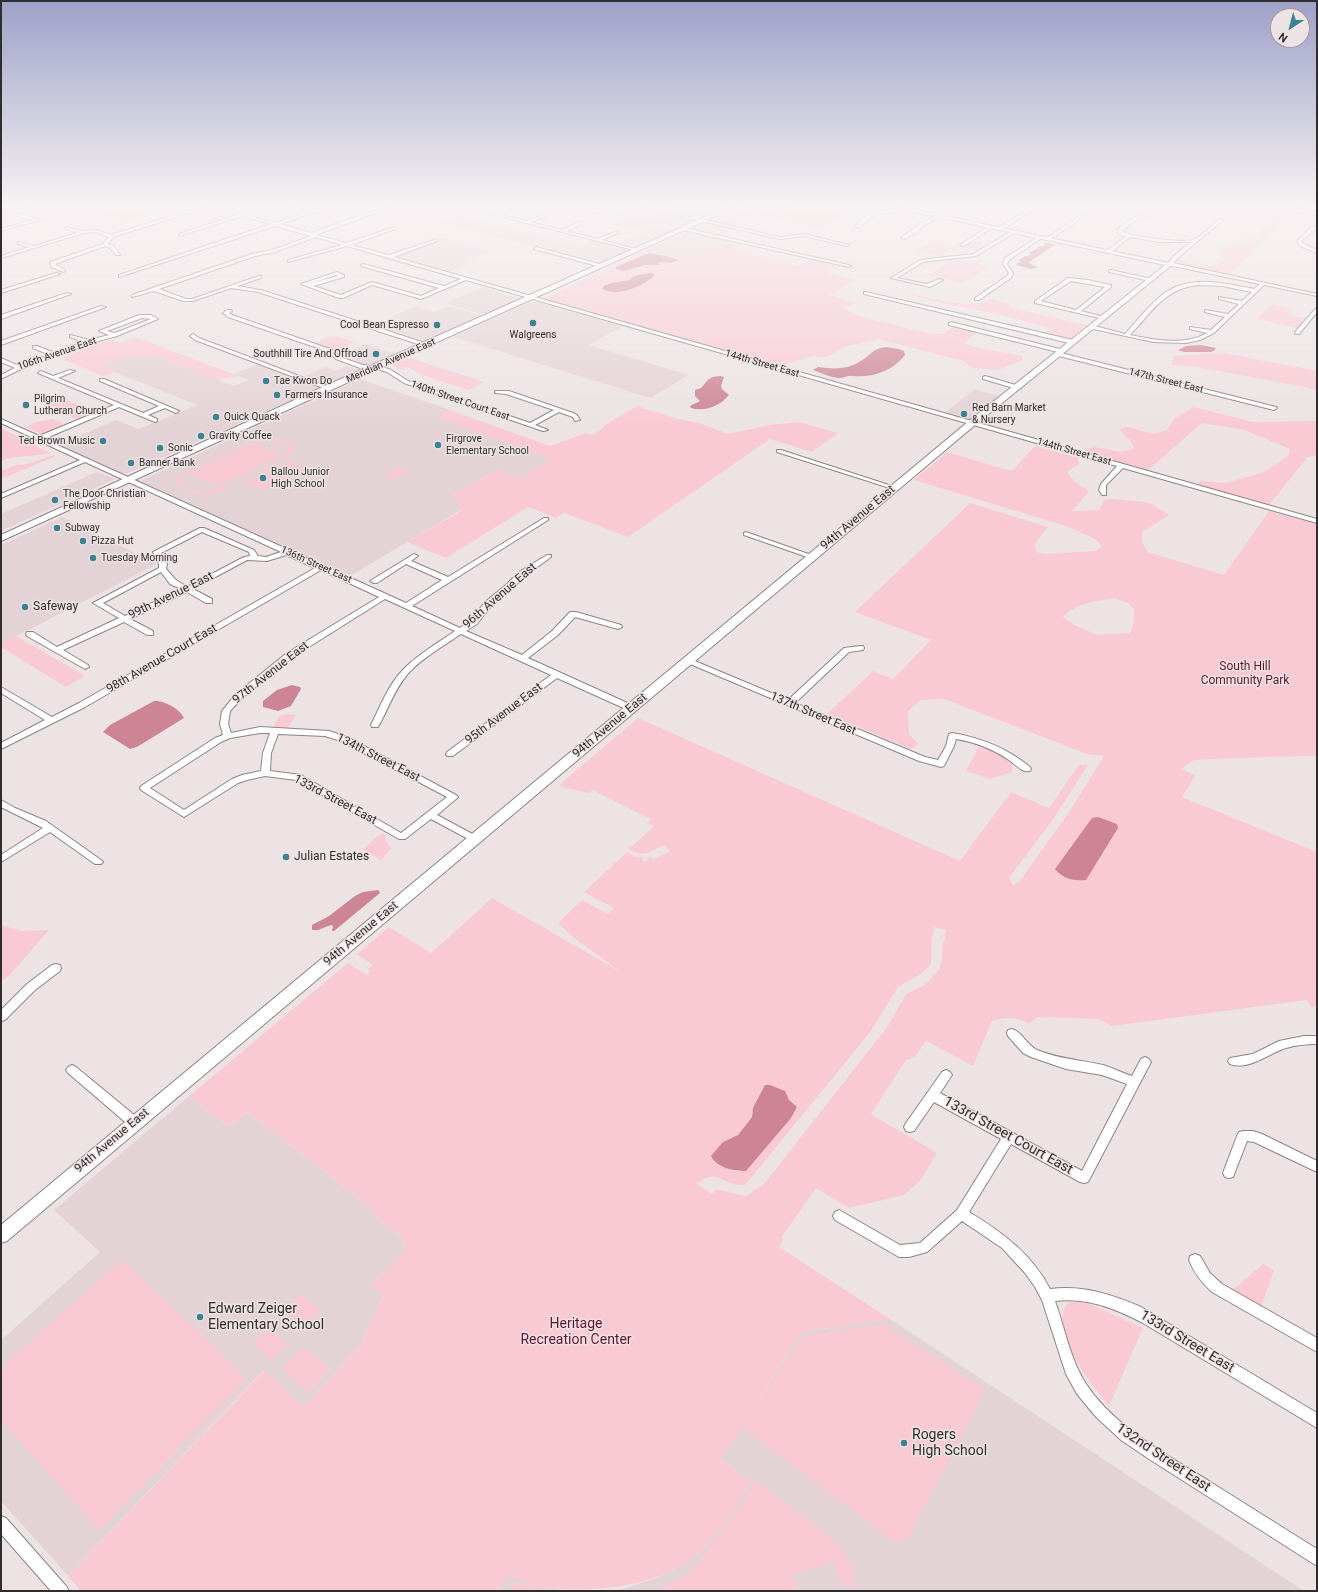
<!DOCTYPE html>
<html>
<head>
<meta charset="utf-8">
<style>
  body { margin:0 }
  #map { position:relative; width:1318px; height:1592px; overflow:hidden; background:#ede3e5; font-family:Roboto,sans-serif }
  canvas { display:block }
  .frame { position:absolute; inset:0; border:2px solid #312d2e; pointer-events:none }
  .north { position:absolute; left:1270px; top:8px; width:40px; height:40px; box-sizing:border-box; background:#ede3e5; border:1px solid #a29a9c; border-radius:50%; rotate:216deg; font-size:11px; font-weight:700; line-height:16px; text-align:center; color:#312d2e }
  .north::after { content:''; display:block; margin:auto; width:14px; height:18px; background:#3e8191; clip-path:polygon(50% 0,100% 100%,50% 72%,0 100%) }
</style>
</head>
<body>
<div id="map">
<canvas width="1318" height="1592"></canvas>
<div class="frame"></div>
<div class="north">N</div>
</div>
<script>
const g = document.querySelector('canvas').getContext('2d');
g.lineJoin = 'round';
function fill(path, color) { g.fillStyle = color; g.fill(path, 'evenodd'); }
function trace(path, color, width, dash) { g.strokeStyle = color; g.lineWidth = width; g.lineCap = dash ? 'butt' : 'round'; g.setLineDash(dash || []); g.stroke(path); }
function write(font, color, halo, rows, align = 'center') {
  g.font = font + ' Roboto,sans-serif'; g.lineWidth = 3; g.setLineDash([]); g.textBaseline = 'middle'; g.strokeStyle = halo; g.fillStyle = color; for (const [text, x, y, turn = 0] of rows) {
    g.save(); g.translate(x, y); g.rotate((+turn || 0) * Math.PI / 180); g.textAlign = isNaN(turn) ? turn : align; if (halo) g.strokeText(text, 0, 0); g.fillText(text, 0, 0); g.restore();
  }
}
fill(new Path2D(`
  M676 205H731L702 218 664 211Z
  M746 205H802L775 219 757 215 734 226 738 227 719 236 746 243 732 250 716 246 687 260 647 250Z
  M646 209 661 212 696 220 638 246 619 243 645 231 612 223Z
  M223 211 238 215 212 224 197 219Z
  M484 222 579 246 594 240 630 251 600 263 467 229Z
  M442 238 489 251 462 262 468 264 449 272 396 256Z
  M483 287 520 299 485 315 446 303Z
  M529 302H537L623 326 588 345 689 375 650 398 454 337Z
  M416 306 435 312 449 306 481 316 427 341 389 330 407 322 391 317Z
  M365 344 395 354 369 366 338 355Z
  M140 351 234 386 249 380 234 374 258 364 321 387 128 473H120L58 445 116 420 139 429 197 405 100 366Z
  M346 366 359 370 325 385 302 377 325 367 336 371Z
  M360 379 450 410 437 417 552 459 519 478 497 469 454 495 461 510 350 576 142 482V480Z
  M975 389 1002 397 970 421 943 414Z
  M97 472 115 479 1 531V514Z
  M62 517 157 564 7 641 1 642V545Z
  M189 1096 229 1127 247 1112 373 1209 375 1216 403 1238 404 1252 371 1285 383 1295 363 1342 304 1407 263 1371 68 1576 1 1501V1340L100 1252 54 1210Z
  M890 1319 1304 1591H603L622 1589 656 1578 674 1570 702 1550 726 1522 751 1482 720 1459 802 1332Z
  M508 1575 545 1587 567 1591H497Z`), '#e4d3d6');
fill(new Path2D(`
  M114 205H143L139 207 140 210 152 209 159 206 181 205 121 225 108 226 118 220 91 212Z
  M802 205H864L819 229 775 219Z
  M1210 205H1223L1293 218 1273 232 1229 275 1173 264 1181 257 1187 263 1214 266 1221 264 1226 259 1220 255V249L1224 245H1237L1242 240 1260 238 1263 234 1259 230 1274 222 1270 218 1259 215 1239 214 1228 216 1214 212Z
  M459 216 484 222 467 229 441 222Z
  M978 240 986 245 978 251 957 249 942 256 914 250 930 243 960 247Z
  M716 246 799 266 812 259 837 265 825 272 855 280 829 295 857 303 844 307 845 309 855 315 931 334H943L952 328 958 327 975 332V333L965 343 974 347 1022 356 1023 360 999 370 972 368 964 361 878 339 845 347 827 357 812 356 779 366 543 299 647 250 687 260Z
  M954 259 988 267 963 283 929 275Z
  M913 294C936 299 971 310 992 299L1011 304 1008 307 1086 325 1069 339 1046 334 1049 328 1009 317 911 296Z
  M1272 304 1292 309 1288 315 1305 318 1297 328 1257 319Z
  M334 336 355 342 334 351 316 343 329 337Z
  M136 337 238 376 216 380 149 354 113 361 101 366 116 372 104 376 61 359 85 348 112 340 120 343Z
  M1223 353 1317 371V391L1310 388 1192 366 1171 365 1174 356Z
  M410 358 484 382 469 390 422 375 408 367 401 370 392 365Z
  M53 395H55L96 413 78 420 65 413 66 410 47 404 42 399Z
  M637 406 674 418 699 423 728 434 769 425 799 422 838 433 812 452 770 439 628 537 564 513 556 518 528 507 446 558 407 542 461 511 454 495 497 469 519 478 551 459 436 417 450 410 550 446 586 433 594 435 608 423Z
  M1194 407 1253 422 1317 421V455L1308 457 1268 506 1196 485 1200 481 1225 483 1262 473 1288 456 1290 449 1244 430 1202 423 1147 471 1082 452C1098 439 1117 459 1134 448L1130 440 1119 429 1127 427 1154 434 1167 430 1175 418Z
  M53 419 60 421 62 424V426L42 434 26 427 36 422Z
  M1 428 50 453C34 457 17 455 1 461Z
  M274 438 287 441 292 444 294 451 290 455 209 496 206 495 210 492C199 493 185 494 178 485L177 480 180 476 189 470 249 442ZM264 441 280 442 288 445 289 451 281 458C261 468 201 506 182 484L183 478 189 473 248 445Z
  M255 444 281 455 217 486 190 474Z
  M1035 446 1078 458 1079 464 1067 472 1075 482 1087 490 1088 493 1072 511 1099 510 1104 500 1109 499 1144 502 1152 504 1169 515 1142 532V542L1148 552 1224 575 1269 511 1317 524V756L1262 757 1194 760 1181 769 1195 776 1182 797 1317 852V1004L1312 1008 1307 1000 1113 1026 1098 1019 1037 1017 1029 1024C1016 1016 1006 1017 992 1021L973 1066 926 1041 914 1058 906 1060 871 1114 937 1153 920 1181 904 1195 849 1208 816 1188 781 1238 783 1240 779 1247 890 1319 802 1332 750 1412 804 1336 882 1324 985 1390 907 1540 894 1542 741 1427 720 1459 751 1482C737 1506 722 1531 701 1551 660 1588 599 1592 546 1588 533 1585 521 1580 509 1575L497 1591H81L68 1576 264 1371 304 1407 363 1342 383 1295 371 1285 404 1251 403 1238 375 1216 373 1209 247 1112 229 1127 189 1096 348 963 367 975 370 971 368 969 373 965 357 954 389 927 431 953 492 898 621 972 574 938 559 924 560 921 582 900 608 914 614 908 584 892 627 852 634 856 644 858 642 861 645 862 650 856 653 859 670 852 665 845C650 851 644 859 629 849L654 826 647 823 651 819 593 790 589 793 565 788 559 785 638 718 960 861 1011 792 1049 808 1079 765H1088L1052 821 1009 878 1013 885 1019 882 1069 812 1104 756 1087 754 944 699 921 700 908 711 909 734 918 744 911 749 827 714 873 671 893 679 931 640 855 612 970 503 1048 527 1034 545 1037 552 1045 554 1095 551 1102 547 1097 540 1069 527 914 480 947 452 1007 470H1013ZM1115 598 1128 603 1134 609V622L1130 633 1097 635 1074 625 1063 617C1076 603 1097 601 1115 598ZM935 927 946 930 945 938 942 946V959L939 970 925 985 906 994 888 1026 764 1184 746 1196 716 1189 712 1194 697 1184C718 1166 723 1188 745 1185L871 1031 898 987 921 974 931 964 932 935ZM770 1085C782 1091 787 1098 797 1107L746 1171H734L714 1162 723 1142 738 1135 752 1117 753 1108Z
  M54 455 56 456 1 479V471L16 465 28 464Z
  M289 461 308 468 264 491 244 483Z
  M399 467 409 471 394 479 384 475Z
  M16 636 85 676 66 687 1 647V642L7 641Z
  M287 714 296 715 288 728 273 727 279 716Z
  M979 746 994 752 1010 761 1012 762V772L990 779 966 771Z
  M382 833 385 835 387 844 392 848 381 860 363 849Z
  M1 925 21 931 49 930 9 976 1 981Z
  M122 1260 247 1378 99 1530 1 1420V1367Z
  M1263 1264 1274 1270 1260 1310 1229 1293Z
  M301 1294 320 1310 305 1326 286 1309Z
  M1075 1301 1092 1305 1143 1328 1109 1406C1092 1383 1045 1331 1068 1303Z
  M268 1328 287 1345 271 1361 253 1343Z
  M303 1346 330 1369 309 1393 282 1369Z
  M756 1481 836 1541 848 1559 855 1575V1587L841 1584 834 1562 793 1574 798 1591H657L693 1571 742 1504Z
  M515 1582 550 1591H509Z`), '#facad4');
fill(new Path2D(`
  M1045 243H1049L1055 245 1029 262 1030 264 1038 267 1031 269 1016 265 1017 263 1021 262 1019 260 1025 256 1031 255 1029 253 1039 247 1045 246 1044 244Z
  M649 253 666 256 678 260C667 266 665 260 658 263L661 265H644L624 271 616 269V267Z
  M650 273 654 274V276C641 287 619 297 602 289L604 286 611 283 630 280 634 276Z
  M1201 345 1216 348 1214 351 1211 352H1184L1178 350 1186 346Z
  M886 347 899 349 904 351 905 355C893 371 872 378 853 376 849 375 844 378 840 378 832 378 821 373 813 370L818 367C832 369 846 370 859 362 869 357 873 348 886 347Z
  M720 376 724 377 721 386 722 389 729 395C720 406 705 412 691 408L690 406 700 401 695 396V390L701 388C709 380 707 377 720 376Z
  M292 685 300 687 301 689 291 706 278 711 263 707V701L277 690Z
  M154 701C164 700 180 709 184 718L137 747 130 749 103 732 110 725Z
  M1098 817 1117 824 1118 828 1086 880C1073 881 1063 879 1055 869L1092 818Z
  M378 890 380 893 334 931H332L333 926 331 925 318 930H312V925L329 916 355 896 363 892Z
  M765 1085H770L785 1091 789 1100 797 1107 791 1118 746 1171C733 1171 717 1168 711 1156L723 1142 738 1135 752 1117 753 1108Z`), '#cd8595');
const minor = new Path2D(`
  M19 205H27L1 213V211Z
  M205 205C212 205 219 209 225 208 231 208 236 205 242 205L229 210 275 223 311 211 292 205C300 205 308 210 315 209 322 209 328 205 335 205L280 224 311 233 390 205H397L316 235 346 243 395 227V229L351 245 389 255 437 239V241L394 257 1317 519V523L1123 468 1106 485V495H1102L1099 490 1101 484 1117 466 466 280 421 299 372 285 343 298H339L301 284 337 272 344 275V277L313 286 341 295 372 282 421 296 439 288 361 266V265L363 264 444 286 461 279 347 246 288 262V260L342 245 316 237 275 252 255 256 159 289 186 299H192L259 276H261V278L237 286 261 290 428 344V346H424L258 292 231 288 193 301H183L154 291 132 297V295L252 254 272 250 311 236 275 226 119 277V275L271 224 242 216 179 236V234L237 215 209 207 113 237 108 244 114 246 120 255H116L110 248 105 246 55 264 65 270V271L63 272 51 267 50 262 103 244 108 237 97 232 84 233 1 258V256L29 247 18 244V242L34 246 77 233 66 229V227L82 231 97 230 111 235ZM336 275 338 276 308 284Z
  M452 205H459L442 213 438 212Z
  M582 205C596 205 609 212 623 213 632 213 640 205 650 205L648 207 780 237 804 234 849 245 847 246 804 236 780 239 644 208 623 215Z
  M903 205H909L895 212 874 215 859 228 855 227C866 210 886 213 903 205Z
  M1096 205H1101L1049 240 1045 239Z
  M1272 205H1277L1272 208 1270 207Z
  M1296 205H1302L1317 213V216Z
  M511 206 512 208 497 214 526 221 545 214 547 216 531 222 561 230 580 222 582 224 566 231 597 239 618 231V233L602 240 640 250 638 251 491 214Z
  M1031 206H1033V210L1001 230H997V228L1030 208Z
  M1147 215 1149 217 1138 218 1122 231C1131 237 1186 244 1195 239 1204 234 1212 225 1219 219L1223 220 1179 257 1173 263 1317 294V296L1264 285 1214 333 1200 340 1186 343 1153 342 1089 328 1088 327 1091 325 1125 334C1137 321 1148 306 1162 295 1189 274 1223 283 1254 289L1260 284 1168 265V263L1175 255 1191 242H1158L1130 237 1110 253H1106V251L1125 237 1118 233 1117 229 1135 216ZM1199 285 1222 286 1252 292 1242 301 1219 297V299L1239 304 1228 314 1205 310V312L1225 317 1211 330 1190 327V329L1207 333C1184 346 1155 340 1130 335 1152 312 1165 288 1199 285Z
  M938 216 942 217 926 224 917 232 905 239 901 238 922 222Z
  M38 218 40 220 1 231V229Z
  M1317 225V228L1301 241 1304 244 1317 250V253L1300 246 1297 241 1311 227Z
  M989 226 993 227 964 246 960 245Z
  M685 228 849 265 851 266 849 267 683 230Z
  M1012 231 1016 232 976 256 923 262 897 278 927 284 939 279 943 280 930 287 891 278 920 260 973 254Z
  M1038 237 1042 238 1009 260 1007 264 1013 273 1011 278 979 300H975V298L1007 276 1009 273 1003 264 1005 258Z
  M536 247 603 265V266L601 267 534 249Z
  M1111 270 1152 279V280L1150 281 1109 272V270Z
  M56 273 60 274 1 293V290Z
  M1068 278 1088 280 1111 285V287L1081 311 1104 317V319L1035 303V301ZM1071 281 1105 287 1076 310 1041 301Z
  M866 292 1073 340 1076 342 1073 344 864 294V292Z
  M67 293 71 294 1 319V315Z
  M101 306 106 307 1 345V341Z
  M1317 307V312L1299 334H1295V332Z
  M227 310H231L232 311 229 313 232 315 333 350 340 357 363 365H377L391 370 408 381 530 423 554 410 506 394 495 393V391H509L573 413 577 415 580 420 575 421 573 417 559 412 535 425 548 430 543 431 404 383 387 372 377 369 360 368 336 359 329 352 228 317 223 313Z
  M139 315H151L158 319 117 336 91 343 19 370 1 379V375L15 368 1 362V358L19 366 50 355 33 348V346H37L55 353 84 342 70 337V335L89 340 109 335 99 331ZM142 318 151 319 115 333 107 331Z
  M951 322 1064 350 1065 351 1062 353 949 325V323Z
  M193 334 199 338 331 388 326 389 195 340 190 336Z
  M1057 352 1276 407 1277 408 1274 410 1055 355V353Z
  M70 370 75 371 58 378 143 413 159 406 100 381V379H104L179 411 176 413 165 408 148 415 157 419V421L155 422 119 407 44 439 406 603 442 580 406 564 377 583H374L370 581 414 554 418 556 411 561 448 577 544 518H548V520L412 606 460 628 471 620 485 602 506 585 519 572 547 555H551V557L525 576 512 589 491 606 477 624 466 631 522 655 552 631 570 612H576L621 625 622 627 618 629 575 617 558 635 528 658 634 706 635 708 631 711 628 710 557 678 453 756H447L446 754 447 752 551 675 461 634C445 645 419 660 407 675 394 690 388 710 378 727H372L371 725C380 707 388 686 401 672 415 656 438 643 455 631L385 599 293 657 242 698 230 711 228 724 231 733 260 727 329 731 347 737 456 795 458 797 456 799 437 815 478 837 480 839 478 841H472L431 819 405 839H399L296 780 265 776 247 780 238 783 184 817 141 790 140 788 141 786 215 738 223 735 220 724 222 711 236 694 287 653 379 597 321 570 85 707 1 749V743L45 720 1 693V687L52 717 79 703 315 568 286 555 267 561 247 560 193 589 212 599V603H206L187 592 130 619 153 631V635H147L124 622 63 650 88 665 89 667 85 669 27 636 26 634 27 632H33L57 647 119 618 93 603 159 568V564L153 552 155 551 200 528H204L254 550 258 556 266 557 281 552 85 462 1 498V494L80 460 1 423V419L39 436 114 405 38 373 41 371 53 376ZM202 532 249 552 250 556 244 557 187 587 176 580 166 569 167 564 161 553ZM161 572 170 584 181 589 125 616 103 603ZM260 733H270L263 753 261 771 242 775 232 779 184 810 150 788 221 742 230 738ZM278 734 325 736 341 741 447 797 401 833 301 775 270 771 271 753Z
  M985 376 1019 386 1020 387 1017 389 983 379V377Z
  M777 450H781L898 488 893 489 777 452Z
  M746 532 814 556 816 557 814 558H810L744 535V533Z
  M860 646H863L864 648 863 650 849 652 795 703 925 757 938 760 946 746 949 734 952 733C982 738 1007 748 1030 767L1031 769 1030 771C1022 773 1015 764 1009 760 993 749 975 742 956 739L954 746 944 766 941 767 919 761 683 661 687 659H690L788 700 844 648Z
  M1 800 15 808 46 821 101 860 103 862 101 864H95L50 832 1 862V855L43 828 1 807Z
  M56 964 60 965 61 968 60 971 35 990 5 1020 1 1021V1010L27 984 52 965Z
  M1012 1029C1022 1032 1027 1045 1037 1050 1059 1059 1081 1060 1103 1065 1113 1068 1122 1073 1132 1076L1141 1059 1145 1057 1149 1059 1151 1062 1088 1182 1084 1183 1080 1182 1011 1144 969 1212C1002 1232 1032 1254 1050 1289 1083 1285 1111 1294 1141 1307L1317 1413V1428L1143 1323C1116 1309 1087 1297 1055 1301 1065 1329 1070 1359 1086 1384 1115 1428 1168 1455 1212 1483 1247 1505 1282 1527 1317 1549V1566L1149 1459 1121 1440 1096 1417 1077 1394 1066 1374 1042 1300 1035 1287 1025 1273 1002 1248 962 1221 927 1252 909 1257H899L835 1220 833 1216 835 1212 839 1210 900 1245 920 1243 957 1210 1001 1139 934 1102 914 1131 910 1132 906 1131 904 1127 906 1123 942 1072 946 1070 950 1072 952 1075 940 1093 1082 1171 1127 1084 1102 1075 1066 1069 1031 1057 1023 1053 1008 1036 1007 1033 1008 1030Z
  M1304 1036H1317V1044C1307 1044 1296 1045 1286 1048 1269 1053 1249 1071 1230 1064L1228 1061 1230 1058 1253 1054 1279 1041Z
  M72 1065 76 1067 139 1119 141 1123 139 1127 135 1128 131 1127 68 1073 66 1070 68 1067Z
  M1243 1131H1253L1262 1134 1317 1161V1172L1254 1142 1247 1141 1233 1177 1229 1178 1225 1177 1223 1173 1237 1136 1239 1132Z
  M1195 1254 1200 1256 1210 1273 1222 1284 1317 1338V1352L1212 1292C1202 1283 1194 1273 1189 1260L1190 1256Z
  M1 1516 6 1518 66 1586 69 1591H51L1 1534Z`);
const major = new Path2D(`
  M732 205H740L331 390 1 541V535L325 386Z
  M881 205H894L1173 264 975 425 7 1241 1 1243V1225L969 421 1165 265Z`);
trace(minor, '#8d8486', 2);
trace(major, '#8d8486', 2);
fill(minor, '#fff');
fill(major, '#fff');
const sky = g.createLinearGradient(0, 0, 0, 428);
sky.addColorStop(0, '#9da1c7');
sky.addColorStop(0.48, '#f7f2f3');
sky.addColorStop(1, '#f7f2f300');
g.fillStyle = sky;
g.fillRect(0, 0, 1318, 428);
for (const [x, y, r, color] of [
  [533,323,4,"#3e8191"],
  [437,325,4,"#3e8191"],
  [376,354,4,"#3e8191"],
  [266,381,4,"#3e8191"],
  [277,395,4,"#3e8191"],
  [26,405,4,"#3e8191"],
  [964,414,4,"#3e8191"],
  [216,417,4,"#3e8191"],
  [201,436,4,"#3e8191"],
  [103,441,4,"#3e8191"],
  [438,445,4,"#3e8191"],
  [160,448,4,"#3e8191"],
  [131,463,4,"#3e8191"],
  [263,478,4,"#3e8191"],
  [55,500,4,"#3e8191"],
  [57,528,4,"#3e8191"],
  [83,541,4,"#3e8191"],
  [93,558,4,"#3e8191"],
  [25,607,4,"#3e8191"],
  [286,857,4,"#3e8191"],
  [200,1317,4,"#3e8191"],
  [904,1443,4,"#3e8191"]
]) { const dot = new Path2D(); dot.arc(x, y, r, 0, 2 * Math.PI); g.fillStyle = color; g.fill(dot); trace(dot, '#ede3e5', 1.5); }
write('10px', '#312d2e', '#ede3e5', [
  ["Cool Bean Espresso",429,325,"right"],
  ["Walgreens",533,335,"center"],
  ["Southhill Tire And Offroad",368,354,"right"],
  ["Tae Kwon Do",274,381],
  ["Farmers Insurance",285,395],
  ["Pilgrim",34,399],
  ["Lutheran Church",34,411],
  ["Red Barn Market",972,408],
  ["& Nursery",972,420],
  ["Quick Quack",224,417],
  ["Gravity Coffee",209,436],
  ["Firgrove",446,439],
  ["Elementary School",446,451],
  ["Ted Brown Music",95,441,"right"],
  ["Sonic",168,448],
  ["Banner Bank",139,463],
  ["Ballou Junior",271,472],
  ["High School",271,484],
  ["The Door Christian",63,494],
  ["Fellowship",63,506],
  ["Subway",65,528],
  ["Pizza Hut",91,541],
  ["Tuesday Morning",101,558]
], 'left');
write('10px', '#312d2e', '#ede3e5', [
  ["106th Avenue East",57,354,-19],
  ["Meridian Avenue East",391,361,-24],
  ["144th Street East",762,364,16],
  ["147th Street East",1166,381,14],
  ["140th Street Court East",460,401,19],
  ["144th Street East",1074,452,16],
  ["136th Street East",316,565,24]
]);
write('12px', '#312d2e', '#ede3e5', [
  ["94th Avenue East",858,518,-40],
  ["99th Avenue East",171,596,-26],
  ["96th Avenue East",500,596,-41],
  ["98th Avenue Court East",162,659,-30],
  ["97th Avenue East",271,673,-38],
  ["95th Avenue East",504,714,-37],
  ["137th Street East",813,714,23],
  ["94th Avenue East",610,726,-40],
  ["134th Street East",378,758,27],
  ["133rd Street East",335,800,28],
  ["94th Avenue East",361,934,-40],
  ["94th Avenue East",112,1141,-40]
]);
write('12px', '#312d2e', '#ede3e5', [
  ["Safeway",33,607],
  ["Julian Estates",294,857]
], 'left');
write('12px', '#681130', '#ede3e5', [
  ["South Hill",1245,667],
  ["Community Park",1245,681]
]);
write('14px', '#312d2e', '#ede3e5', [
  ["133rd Street Court East",1008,1136,29],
  ["133rd Street East",1187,1342,31],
  ["132nd Street East",1163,1458,34]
]);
write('14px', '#312d2e', '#ede3e5', [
  ["Edward Zeiger",208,1309],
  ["Elementary School",208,1325],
  ["Rogers",912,1435],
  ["High School",912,1451]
], 'left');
write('14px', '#681130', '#ede3e5', [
  ["Heritage",576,1324],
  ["Recreation Center",576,1340]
]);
</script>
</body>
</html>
